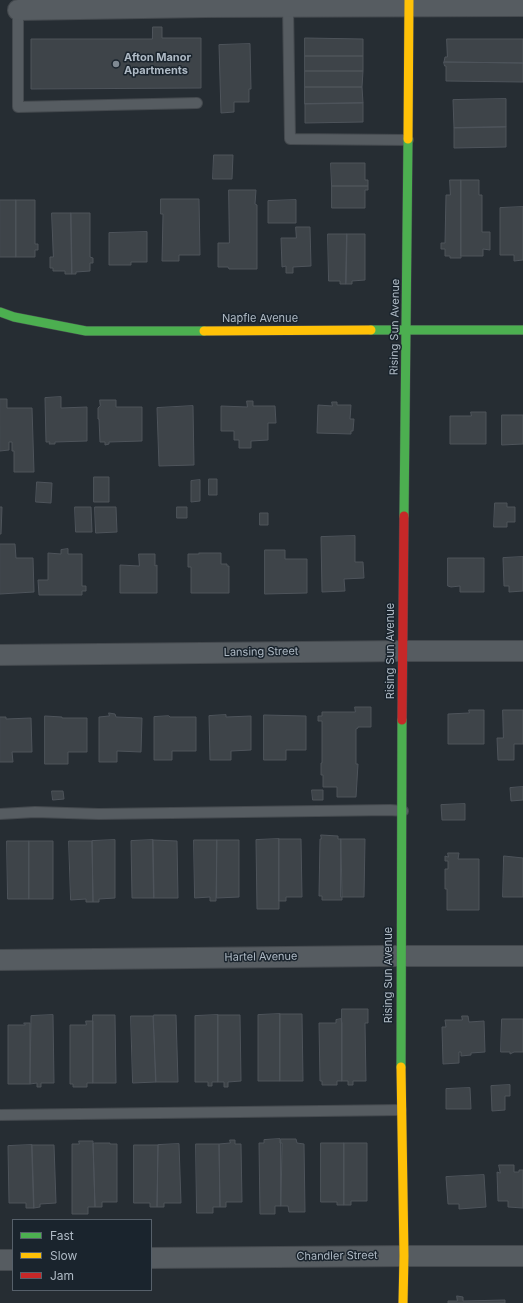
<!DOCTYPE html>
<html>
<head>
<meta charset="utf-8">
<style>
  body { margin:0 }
  #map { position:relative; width:523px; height:1303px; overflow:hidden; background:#262d33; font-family:Inter,sans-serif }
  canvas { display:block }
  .legend { position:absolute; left:12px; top:1219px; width:140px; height:72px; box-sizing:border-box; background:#1a242d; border:1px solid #56606a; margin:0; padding:5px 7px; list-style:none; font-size:12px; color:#afbac5 }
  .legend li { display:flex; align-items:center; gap:8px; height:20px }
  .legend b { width:20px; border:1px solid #56606a }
</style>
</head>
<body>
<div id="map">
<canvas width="523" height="1303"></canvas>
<ul class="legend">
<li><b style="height:5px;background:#4caf50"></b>Fast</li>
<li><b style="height:5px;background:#ffc107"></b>Slow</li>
<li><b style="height:5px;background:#c62828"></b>Jam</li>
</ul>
</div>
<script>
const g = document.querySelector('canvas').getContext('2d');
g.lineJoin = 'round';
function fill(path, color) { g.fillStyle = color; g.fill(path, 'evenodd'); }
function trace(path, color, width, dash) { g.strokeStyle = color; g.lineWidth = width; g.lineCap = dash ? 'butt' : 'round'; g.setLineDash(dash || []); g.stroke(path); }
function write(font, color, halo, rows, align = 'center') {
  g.font = font + ' Inter,sans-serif'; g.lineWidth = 3; g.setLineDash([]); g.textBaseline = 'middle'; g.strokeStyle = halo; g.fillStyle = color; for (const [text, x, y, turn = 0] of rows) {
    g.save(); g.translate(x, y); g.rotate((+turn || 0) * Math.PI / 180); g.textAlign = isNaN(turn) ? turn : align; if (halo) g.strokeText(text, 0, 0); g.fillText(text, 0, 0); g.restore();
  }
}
const building = new Path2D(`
  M153 27H162V38H201V88L31 89V39H152Z
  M305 38 363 39V56H305Z
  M447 39H523V63L444 62 445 57H447Z
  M250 44 251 89H249V102H234V112L221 113 219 45Z
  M305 56H363V71H305Z
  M444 62 523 63V82L446 81V66H445Z
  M305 71H363L362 87H305Z
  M305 87H362L363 103 305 104Z
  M506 99V127L454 128 453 100Z
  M363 103V122L305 123V104Z
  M506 127V147L454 148V128Z
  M214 155H233L232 179H213Z
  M331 163H365V180H368V186H332Z
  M450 180H461V258H450V256H445V249H441V243H445L446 195H450Z
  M461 180H479V195H482V232H490V250L483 249V256H461Z
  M332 186H368V190H365V208H332Z
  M229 190H256L255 204 257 205V269H229L228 267H218V243H229Z
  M161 199H199L200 255H179V261H162L163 214H161Z
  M0 200H16V257H0Z
  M16 200H35V244H38V250H35V257H16Z
  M296 200V223H268V201Z
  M523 207V260L514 261V255H500V208Z
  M52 213H71L72 274H65V271H53V268H50V257H53Z
  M71 213H90V257L93 258V263H90V271L76 272V274H72Z
  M296 227H310L311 266 293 267V273H286V266L282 267 281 238H296Z
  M147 232V262H131V265H109V233Z
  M328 234H347L346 284H340V281H329Z
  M347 234H365V280L352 281V284H346Z
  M61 397V408L87 407V441L55 442V444H49L50 442H46L45 398Z
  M0 399H7V408H32L34 472H14V451H12V442H9V450L0 451Z
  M100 400H116V407H142V441L109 442V444L105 445V442H100L99 419H98V408L100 406Z
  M247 401H253V406H275L276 423H268V440L251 441V448H239V440H234V431H221V406L247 407Z
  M332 402H337V405H351L350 419H354L353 431H351V434L317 433 318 405 332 406Z
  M193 406 194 465 159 466 157 408Z
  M471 412H486V444H450V416H471Z
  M502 415H523V444L502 445Z
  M94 477H109V502H94Z
  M209 479H217V495H209Z
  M200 480V501L191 502V481Z
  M37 482 52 483 51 503 36 502Z
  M495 503H507V507H515V522H507V527H494Z
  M0 507H2L1 534H0Z
  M75 507H91L92 532H76Z
  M95 507H116L117 532 96 533Z
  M177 507H187V518H177Z
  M260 513H268V525H260Z
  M355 536V562H363L364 578 344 579 345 591 322 592 321 537Z
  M0 544H15L16 558H33L34 592 0 594Z
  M68 549V554H82V586H86V591H82V595H39L38 580H48V553L61 554V550Z
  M265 550H285V559H307V593L265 594Z
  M199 553H221V564H227V566H229V593H191V567H188V554H199Z
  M139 554H155V566L157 565V593H120V565L139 566Z
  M523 557V591L509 592V586H504L503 558Z
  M448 558H484V592H460V586L451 587 448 586Z
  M355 707H371V727H358V728L356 729V764H358L356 797H337V787H323V775H321V763H322V721H318V716H322V712H355Z
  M469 710H484V744H448V714L469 713Z
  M503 710H523V744H514V760H498L497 738H503Z
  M109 713 115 714 116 717 142 718 141 752 117 751V762H99V717L109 716Z
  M226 715V717L251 716V750L231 751V760H210L209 716Z
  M264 715 306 716V750H286V760H264Z
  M45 716 62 717V718H87V752H68V764H45Z
  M169 716 170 717H196V751H172V760H154V717Z
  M0 717H6V719L31 718 32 752H12L13 762H0Z
  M523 787V800L511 801 510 788Z
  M312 790H323V800H313Z
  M52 791H63L64 799 53 800Z
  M465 804V820H442L441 805Z
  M321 835 338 836V839H341L342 900H322V896H319L320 839H321Z
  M279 839H301L302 897H286V901H279Z
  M279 839V909H257L256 840Z
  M341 839H365L364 897H341Z
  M115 840V898L99 899V902H93L92 841Z
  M153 840 177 841 178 898H154Z
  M153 840 154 898H132L131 841Z
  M194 840H217L216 901H210V897L195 898Z
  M217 840H239V897L217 898Z
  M7 841H29V899H8Z
  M29 841H53V899H29Z
  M69 841H92L93 902H86V899L71 900Z
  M448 853H459L458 859H479V910H447V889H445V869H448V861H445V856L448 857Z
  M504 856 523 858V897H503Z
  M342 1009H368V1023H365L366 1081H353V1085H348V1081H342Z
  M280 1014V1081H258V1015Z
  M280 1014H302L303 1081H280Z
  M53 1015 54 1083H41V1087H37V1083L30 1084 31 1016Z
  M93 1015H115L116 1083H93Z
  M154 1015H176L178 1082H156Z
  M218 1015V1082H212V1086H208V1082H195V1016Z
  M218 1015H240L241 1081 228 1082V1087H224V1082H218Z
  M131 1016H153L156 1082 133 1083Z
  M462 1016H468L469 1022 484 1021 485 1052 471 1053V1055L461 1056V1052H459V1063L443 1064 442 1027H446L445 1020H462Z
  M341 1019 342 1023V1081H337V1085H322V1081H320L319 1023H336V1020Z
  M502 1019H523V1052H514L510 1054V1052H501Z
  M86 1021H93V1083H87V1087H73V1084H70V1025H86Z
  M24 1023H30V1084H8V1025H25Z
  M510 1085V1096H505V1110L492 1111 491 1086Z
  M470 1088 471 1109H446V1089Z
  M280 1139V1143H282L281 1206H275V1214H260L259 1143H264V1140Z
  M281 1139H296L297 1143 304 1144 305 1212H289L288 1206H281Z
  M230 1140H235V1144H241L242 1202H226V1207H220L219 1144 230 1143Z
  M79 1141H93L95 1207H88V1214H72V1144H79Z
  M95 1143H110V1144H117V1202H102V1207H95L93 1144Z
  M321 1143H344V1205H337V1202H321Z
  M344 1143H367V1201H351V1205H344Z
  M179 1144 181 1203H164V1207H157L158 1145Z
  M196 1144H219L220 1207H213V1213H197Z
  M32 1145H54L56 1203 40 1204V1207L34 1208Z
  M32 1145 34 1208H26V1203H9L8 1146Z
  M134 1145H158L157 1207H150V1203H134Z
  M499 1165H514V1172H519V1170H523V1208L508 1207V1201H498L497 1172 500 1173Z
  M484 1175 486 1207 459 1209V1204H448L446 1177Z
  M457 1296 463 1297V1301L505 1300V1303H448V1301H457Z`);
fill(building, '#3e4449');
trace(building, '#4e545b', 1);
const lane = new Path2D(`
  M288 6 290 139 408 140
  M18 10V107L197 103
  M0 814 35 812 99 814 390 810 403 811
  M0 1115 401 1110`);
const street = new Path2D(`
  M18 10 206 7 523 6
  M0 655 402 651H523
  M0 960 380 956H523
  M151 1258 404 1256H523
  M0 1260H13`);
const fast = new Path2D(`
  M0 312 14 317 86 331H204
  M371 330H523
  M404 516 408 139
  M401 1067 402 720`);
const slow = new Path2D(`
  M408 139 409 0
  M204 331 371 330
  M401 1067 404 1256 403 1303`);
const jam = new Path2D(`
  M402 720 404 516`);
trace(lane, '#44494e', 12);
trace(street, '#44494e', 22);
trace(fast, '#44494e', 10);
trace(slow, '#44494e', 10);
trace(jam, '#44494e', 10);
trace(lane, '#565c61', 10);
trace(street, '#565c61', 20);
trace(fast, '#4caf50', 9);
trace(slow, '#ffc107', 9);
trace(jam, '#c62828', 9);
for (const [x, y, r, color] of [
  [116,64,4,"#7f8992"]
]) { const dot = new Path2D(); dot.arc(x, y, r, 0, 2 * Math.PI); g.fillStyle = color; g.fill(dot); trace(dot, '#1a242d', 1.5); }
write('bold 11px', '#afbac5', '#1a242d', [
  ["Afton Manor",124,58],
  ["Apartments",124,71]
], 'left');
write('11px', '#afbac5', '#1a242d', [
  ["Napfle Avenue",260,319],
  ["Rising Sun Avenue",395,327,-89],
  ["Rising Sun Avenue",391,651,-90],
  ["Lansing Street",261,652,-1],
  ["Hartel Avenue",261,957,-1],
  ["Rising Sun Avenue",389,975,-90],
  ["Chandler Street",337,1256,-1]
]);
</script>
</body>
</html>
